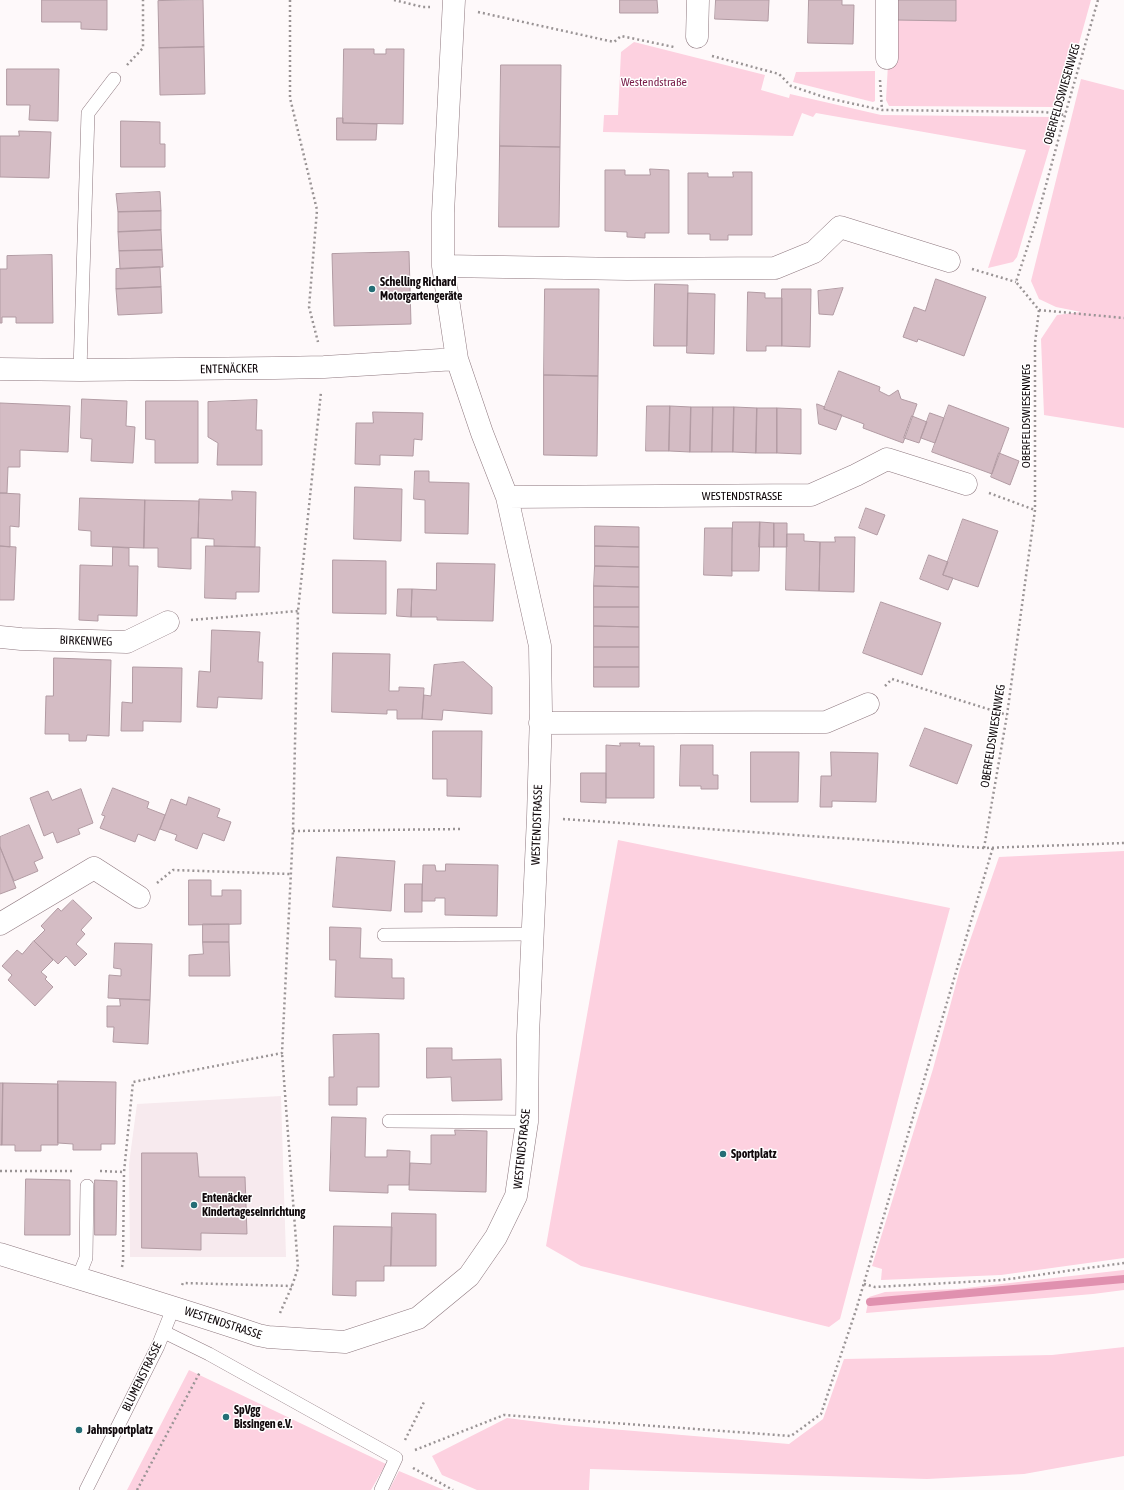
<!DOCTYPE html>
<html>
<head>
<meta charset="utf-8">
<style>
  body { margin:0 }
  canvas { display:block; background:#fef9fa }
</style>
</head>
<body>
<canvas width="1124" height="1490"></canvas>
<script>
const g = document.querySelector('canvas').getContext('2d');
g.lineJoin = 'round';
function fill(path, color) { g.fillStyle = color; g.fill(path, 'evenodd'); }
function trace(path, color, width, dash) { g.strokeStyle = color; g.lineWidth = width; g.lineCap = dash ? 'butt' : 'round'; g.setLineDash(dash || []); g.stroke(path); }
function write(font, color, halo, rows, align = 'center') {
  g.font = font + ' "Asap Condensed",sans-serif'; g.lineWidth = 3; g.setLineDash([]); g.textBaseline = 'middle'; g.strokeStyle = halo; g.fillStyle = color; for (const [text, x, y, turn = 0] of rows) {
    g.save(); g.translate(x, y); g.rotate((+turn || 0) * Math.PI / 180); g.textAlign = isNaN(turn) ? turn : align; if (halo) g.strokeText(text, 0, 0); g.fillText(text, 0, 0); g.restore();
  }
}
fill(new Path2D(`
  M281 1096 286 1257H130L129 1164 137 1104Z`), '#f7eaee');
fill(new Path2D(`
  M894 0H1091L1063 101 1053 107 889 106 886 100 888 64Z
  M634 42 765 75 761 90 789 98 790 94 881 115 1054 117 1057 123 1017 257 1013 262 988 268 1026 150 816 113 813 117 802 113 793 136 603 132 604 115H618L621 52Z
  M875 71V101L873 102 793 82 796 72Z
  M1081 79 1124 90V428L1044 415 1041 339 1057 315 1081 312 1056 307 1039 299 1031 281Z
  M618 840 950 908 908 1062 840 1319 829 1327 581 1266 546 1246Z
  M1124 851V1258L1001 1275 881 1280 882 1269 872 1266 933 1069 960 969 999 857Z
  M1124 1270V1290L1093 1294 866 1313 869 1297 885 1292 957 1289Z
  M1124 1347V1456L1024 1474 927 1479 590 1469 589 1490H477L442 1475 432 1456 507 1418 563 1425 789 1444 823 1419 844 1359 1052 1355Z
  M189 1370 386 1464 371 1490H127Z
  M399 1471 444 1490H389Z`), '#fdd1e0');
trace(new Path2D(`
  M870 1302 1124 1279`), '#e091af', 8);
const building = new Path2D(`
  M42 0H107V30L81 29V22H42Z
  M203 0 204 47 159 48 158 1Z
  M620 0H657L658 13H620Z
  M716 0H769L768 21 715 19Z
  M809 0H842V5H854L853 44 808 43Z
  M896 0H956V21L896 20Z
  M204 47 205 94 160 95 159 48Z
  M344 49H374V54H386V49H404L403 124 343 123Z
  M501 65H561L560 147 500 146Z
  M7 69H59L58 121 29 120 30 105H7Z
  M337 118H343V123L377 124 376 140H337Z
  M121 121 160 122V144H165V167H121Z
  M19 131 51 132 49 178 0 177V136H19Z
  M500 146 560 147 559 227H499Z
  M650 169 669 170V233H645V238L627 237V232L605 231V170H625V175H650Z
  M733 172H752V235H728V240H710V234H688V173H708V177H733Z
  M160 192 161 211 118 212 116 194Z
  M161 211V230L118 232V212Z
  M161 230 162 250 119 251 118 232Z
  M162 250 163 267 120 269 119 251Z
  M409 252 411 324 334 326 332 254Z
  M52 255 53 323H16V317H2V323H0V269H7V256Z
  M160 267 161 287 116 289V269Z
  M936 279 986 297 964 356 918 339 917 342 903 337 914 307 925 311Z
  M655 284 688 285 687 346H654Z
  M161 287 162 313 118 315 116 289Z
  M843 288 833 315 819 314 818 291Z
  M545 289H599L598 376 544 375Z
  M782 289H811L810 347 782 346Z
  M748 292 765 293V298H782V346H766V351H747Z
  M688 293 715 294 714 354 687 353Z
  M839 371 880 387 879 391 889 396 898 390 901 399 917 404 903 443 863 428 864 424 824 409Z
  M544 375 598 376 597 456 544 455Z
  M82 399 127 401 126 426 135 427 133 463 91 461 92 439 81 438Z
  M257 400 256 430H262V465H217L218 443 208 437V402Z
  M146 401H198V463H155V440L146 439Z
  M0 403 70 406 68 452 20 450V467H8L7 493H0Z
  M817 404 825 407 824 409 842 415 836 430 819 424Z
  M949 405 1009 428 992 474 932 452Z
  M647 406H670L669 451H646Z
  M670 406 691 407 690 452 669 451Z
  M691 407H713L712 452H690Z
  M713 407H734L733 452H712Z
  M734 407 757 408 756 453 733 452Z
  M757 408H777V453H756Z
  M777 408 801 409V454L777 453Z
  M373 412 423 413 422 440 414 439 413 456 380 455V465L355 464 356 423H373Z
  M930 413 944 418 935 443 921 438Z
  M912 416 927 422 919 443 904 438Z
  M999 453 1019 461 1010 485 991 477Z
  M415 471H429V482L469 483 468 534 425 533V500L414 499Z
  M355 487 402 489 401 541 354 539Z
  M232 491 256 492 255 547 214 546V539L198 538 199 499 232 500Z
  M0 493 20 494 19 527 10 526V547L0 546Z
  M80 498 145 500 144 548 91 546V531L79 530Z
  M145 500 199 501 198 538H191V569L158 567V548H144Z
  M866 508 885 515 877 535 859 528Z
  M963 519 998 531 978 587 943 575Z
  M733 522H760L759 571H732Z
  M760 522 774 523V547H759Z
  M774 523H787V547H774Z
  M595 526 639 527V547L595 546Z
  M705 528H732V576L704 575Z
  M787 534H804V541L820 542 819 591 786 590Z
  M835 537H855L854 592 819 591 820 542H835Z
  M0 546 16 547 14 600H0Z
  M206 546 260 547 259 592H236V599L205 598Z
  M595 546 639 547V567L595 566Z
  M113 547 129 548V566H138L137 616 98 615V621L79 620 80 565 112 566Z
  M929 555 948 562 943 575 953 578 948 590 920 579Z
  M333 560 386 561V614L333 613Z
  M437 563 495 564 493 621 437 620V617H411L412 589 436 590Z
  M595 566 639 567V587L594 586Z
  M594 586 639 587V607H594Z
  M398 589H412L411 617 397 616Z
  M881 602 941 623 922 675 863 653Z
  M594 607H639V627L594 626Z
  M594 626 639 627V647H594Z
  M212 630 260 632 258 662H263L262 699 218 697 217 708 197 707 199 671 210 672Z
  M594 647H639V667H594Z
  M333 653 390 654 389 691H399V687L424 688 422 719H397V710H387V714L332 712Z
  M54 658 111 660 109 736 87 735 86 741H69V734H45L46 696H53Z
  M464 662 492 687V714L443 710 442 720 422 719 424 695 431 696 434 665Z
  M133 667 182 668 181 722 143 721V731H121L122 702 132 703Z
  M594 667H639V687H594Z
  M925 728 972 745 957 784 910 766Z
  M433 731H482L481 797 447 796V779H433Z
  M620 743H640L639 746H654V798H606V745L620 746Z
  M681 745H713V775H718V789H701V786H680Z
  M751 752H799L798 802H751Z
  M831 752 878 753 876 802 832 801V807H820L821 776H831Z
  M581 773H606V803L581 802Z
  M113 788 149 802 147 808 165 815 155 841 138 834 135 842 100 828 105 816 102 815Z
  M81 789 93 823 78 829 80 834 57 843 53 832 44 836 30 798 48 791 52 800Z
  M189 797 220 809 217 817 231 822 224 841 203 833 197 849 175 840 177 835 160 829 171 799 186 805Z
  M29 825 43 858 34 862 38 871 14 881 0 847V837Z
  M0 847 16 888 0 894Z
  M337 857 395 861 391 911 333 907Z
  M446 864 498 865 497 916 445 915V898H435V901H422L423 865H435L436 871H445Z
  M189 880H211V896H222V890H241V924L189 925Z
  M405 884H422V912H405Z
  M73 900 92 918 81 930 85 934 76 944 87 954 75 966 66 956 58 964 34 941 45 930 41 926 58 908 61 911Z
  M203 924H229V942H203Z
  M330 927 361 928 360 958 392 959V978H404V999L335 997 336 960H330Z
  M34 941 53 960 41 972 47 977 45 979 53 987 35 1006 8 980 12 975 2 966 17 950 22 954Z
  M203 942H229L230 976H189V955L203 954Z
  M115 943 152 944 150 1000 108 998 109 975 121 976V969L114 968Z
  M120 999 150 1000 148 1044 113 1042 114 1027H107V1006H120Z
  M379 1034V1087H357V1105H329V1077H334L333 1035Z
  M427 1048H452V1060L501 1059 502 1100 452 1101 451 1077 427 1078Z
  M58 1081 116 1082 115 1144H101V1150H73V1144L58 1143Z
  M0 1083H3L2 1145H0Z
  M3 1083 58 1084V1145H41V1151H15V1145H2Z
  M332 1117 366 1118 365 1157H387V1150L410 1151 409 1185H388V1193L330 1191Z
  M455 1130 487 1131 486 1192 409 1190 410 1163 431 1164V1135H455Z
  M142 1153H197L199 1177H245L247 1234 201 1233V1250L142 1248Z
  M26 1179 70 1180V1235H25Z
  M95 1180 117 1181 116 1235H95Z
  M392 1213 436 1214V1266H391Z
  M334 1226 392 1227 391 1266H384V1281H356V1296L333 1295Z`);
fill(building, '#d4bcc4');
trace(building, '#b29ba3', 1);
const lane = new Path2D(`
  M80 370 88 113 114 79
  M384 935 532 934
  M389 1121 527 1122
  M78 1278 86 1258 87 1186
  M164 1332 209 1354 396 1458 381 1490
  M86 1490 158 1346 174 1306`);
const street = new Path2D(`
  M887 0V58
  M697 37 698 0
  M443 266 627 269 775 268 814 252 840 227 949 261
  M0 369 80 370 275 368 324 367 457 359
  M507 497 811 495 856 475 887 459 966 484
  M0 637 21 639 127 642 168 622
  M540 723 826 722 868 704
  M0 924 94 868 139 897
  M0 1254C86 1281 172 1306 258 1335L268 1337 345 1342 418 1318 469 1276 496 1237 516 1196 527 1122 528 1035 538 817 541 712 540 646 507 497 482 433 457 359 443 266V213L454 0`);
trace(lane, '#8e787f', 14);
trace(street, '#8e787f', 23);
trace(new Path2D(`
  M290 0V98L317 210 309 307 318 342
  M394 0 423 7H430
  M478 12 614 42 621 36 674 47
  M712 56 779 74 791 86 827 98 882 110 1044 112 1065 115
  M127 65 143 48V0
  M880 80 882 110
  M972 269 1016 282
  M1039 310 1124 318
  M989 493 1035 510
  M191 620 298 611
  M885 686 892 679 1007 715
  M563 819 984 848 1124 843
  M293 831 462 829
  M984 848 1007 715 1035 510V343L1039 310 1016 282 1037 218 1065 115 1098 0
  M157 883 173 870 290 874
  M0 1171H73
  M100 1171 124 1172 133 1082 282 1053 293 831 298 611 321 392
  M122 1267 123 1262 124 1172
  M864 1284 875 1287 1002 1280 1124 1263
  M182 1285 183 1283 292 1286
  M280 1313 292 1286 298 1268 282 1053
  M405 1440 425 1400
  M415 1450 504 1415 791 1436 821 1414 856 1310 993 847
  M413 1468 453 1490
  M137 1490 200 1372`), '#9a9495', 2.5, [2, 3]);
trace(lane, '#fff', 13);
trace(street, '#fff', 22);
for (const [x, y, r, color] of [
  [372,289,4,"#246e76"],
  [723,1154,4,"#246e76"],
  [194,1205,4,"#246e76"],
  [226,1417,4,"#246e76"],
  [79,1430,4,"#246e76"]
]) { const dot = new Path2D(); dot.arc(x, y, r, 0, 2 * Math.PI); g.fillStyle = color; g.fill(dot); trace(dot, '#fff', 1.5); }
write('12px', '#781c48', '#fff', [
  ["Westendstraße",654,82]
]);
write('12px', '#11090c', '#fff', [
  ["OBERFELDSWIESENWEG",1062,94,-74],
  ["ENTENÄCKER",229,369,-1],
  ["OBERFELDSWIESENWEG",1026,416,-90],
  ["WESTENDSTRASSE",742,496],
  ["BIRKENWEG",86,641,2],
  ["OBERFELDSWIESENWEG",993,736,-81],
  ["WESTENDSTRASSE",537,825,-88],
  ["WESTENDSTRASSE",522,1149,-84],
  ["WESTENDSTRASSE",223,1323,18],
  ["BLUMENSTRASSE",142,1377,-64]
]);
write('bold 12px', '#11090c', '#fff', [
  ["Schelling Richard",380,282],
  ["Motorgartengeräte",380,296],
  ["Sportplatz",731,1154],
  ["Entenäcker",202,1198],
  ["Kindertageseinrichtung",202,1212],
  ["SpVgg",234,1410],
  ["Bissingen e.V.",234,1424],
  ["Jahnsportplatz",87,1430]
], 'left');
</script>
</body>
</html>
